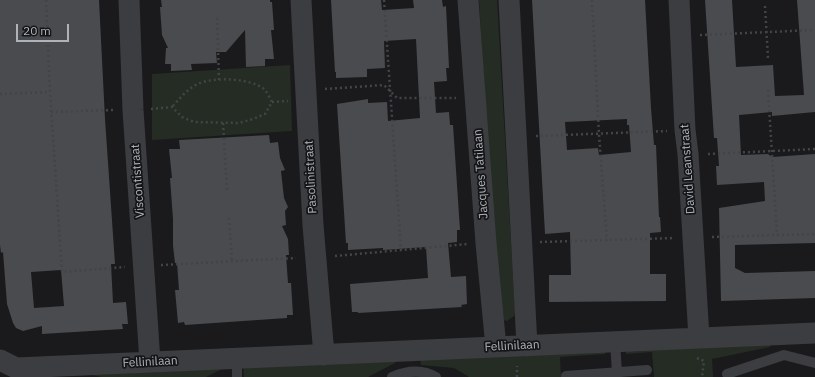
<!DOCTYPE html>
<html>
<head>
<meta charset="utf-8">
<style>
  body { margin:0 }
  #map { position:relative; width:815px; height:377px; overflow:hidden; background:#1a1a1c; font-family:"IBM Plex Sans",sans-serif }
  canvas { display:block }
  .scale { position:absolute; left:16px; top:24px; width:53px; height:18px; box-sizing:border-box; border:2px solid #aeb3ba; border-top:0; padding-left:5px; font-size:12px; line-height:14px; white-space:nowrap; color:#aeb3ba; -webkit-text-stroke:3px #151517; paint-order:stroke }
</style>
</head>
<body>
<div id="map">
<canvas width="815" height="377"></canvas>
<div class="scale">20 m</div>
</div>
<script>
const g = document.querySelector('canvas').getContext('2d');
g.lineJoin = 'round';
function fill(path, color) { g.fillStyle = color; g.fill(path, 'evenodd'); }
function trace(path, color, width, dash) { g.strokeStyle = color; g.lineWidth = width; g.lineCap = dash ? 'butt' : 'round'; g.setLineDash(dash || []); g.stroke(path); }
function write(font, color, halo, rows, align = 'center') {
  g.font = font + ' "IBM Plex Sans",sans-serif'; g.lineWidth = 3.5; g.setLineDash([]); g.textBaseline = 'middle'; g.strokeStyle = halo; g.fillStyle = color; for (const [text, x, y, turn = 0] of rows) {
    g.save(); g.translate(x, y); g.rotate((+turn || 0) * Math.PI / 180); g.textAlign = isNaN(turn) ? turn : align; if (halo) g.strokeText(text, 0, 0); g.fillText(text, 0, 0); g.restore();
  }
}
fill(new Path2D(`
  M479 0H497L515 312 514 316 507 321 503 320 497 314Z
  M290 65 292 131 152 140V74Z
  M771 340 770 347 712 359 713 377H654L652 352 626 354 625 344Z
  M605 345V354L560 357 561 377H469L454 368 421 365 420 355Z
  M396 355 395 363 368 377H244L243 362Z
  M222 369 206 377H102L92 375Z`), '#242c24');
fill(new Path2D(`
  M0 0H99L105 119 115 264H111L113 303 126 302 128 324H122L123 329 42 334V326L23 331 16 328 13 323 7 304 3 252 1 253 0 245ZM61 270 64 306 34 308 31 272Z
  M161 0H270V2H272L274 30H271L274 59H265V66L246 67 245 30 226 52H216L217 63 191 64 192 70 171 71V64H165L166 48H168L162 35 160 7H162Z
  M331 0H381L382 10 414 8 413 0H442L443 7 446 6 449 68H446L447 81 434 82 436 113 449 112 450 125H453L460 230H457V242L448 243 451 277 466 276 467 304 461 305 462 307 358 313V312H352L350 284 428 278 426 247 383 250V248L348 250V243H346L337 104 368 99V103L387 102 388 121 420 118 416 39 384 41 385 68 367 69V77L336 78V72H335Z
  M532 0H645L651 108 654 145H656L659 217H660L661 232 650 233V274H666V301L549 302V275H571L570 232 545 234ZM627 119V125H629L631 152 599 155 598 148 567 150 565 122Z
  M705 0H732L736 67 773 65 775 96 804 95 797 0H815V112L772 116V112L739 115 741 155 768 154 772 157 815 154V243L735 245V268L745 273 815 271V298L721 301 719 208 765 201 764 182 717 185 716 166H719L717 138H714Z
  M269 135 270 143 278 142 280 158 285 170 281 171 284 198 288 207 285 211 286 225 282 226 288 239 289 255H286L288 283H291L293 315H287V318L185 325 184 322 178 323 175 290H179L177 263H175L173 246V219L170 178H172L169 149H180L179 140Z`), '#494b4e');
trace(new Path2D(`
  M46 0 50 92 62 272 125 267
  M384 0 401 250
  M592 0 599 134 607 241
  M765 6 768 58
  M217 18 219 80
  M700 35 815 30
  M325 89 384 85 397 98H456
  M768 90 777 235
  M0 94 50 92
  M272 102 288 101
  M151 109 172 107 182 117 194 122 239 123 253 119 265 114 272 102C270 98 267 92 264 89 250 78 216 77 200 83 188 88 180 98 172 107
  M51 112 114 110
  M223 123 227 190
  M536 136 667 131
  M708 154 815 149
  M229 218 232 261
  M712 237 815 234
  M540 242 675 238
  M335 256 468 244
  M161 265 296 258
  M697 358 704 361 702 377
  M517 377V366`), '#424447', 2.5, [2, 3]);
trace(new Path2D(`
  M615 341 617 373
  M237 358V377
  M727 374 784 355 815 363
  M566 376 647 370
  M392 377C406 371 422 369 436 377`), '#3b3d41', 10);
trace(new Path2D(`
  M129 0 133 110 150 362
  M301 0 313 225 324 355
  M468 0 486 243 496 347
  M509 0 527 346
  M679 0 685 130 688 154 699 338
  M0 360 16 368 815 333`), '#3b3d41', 21);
write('12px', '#aeb3ba', '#151517', [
  ["David Leanstraat",688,169,-94],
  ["Jacques Tatilaan",481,174,-94],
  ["Pasolinistraat",311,177,-93],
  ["Viscontistraat",138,181,-94],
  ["Fellinilaan",512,346,-3],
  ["Fellinilaan",150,362,-3]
]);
</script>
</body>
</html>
